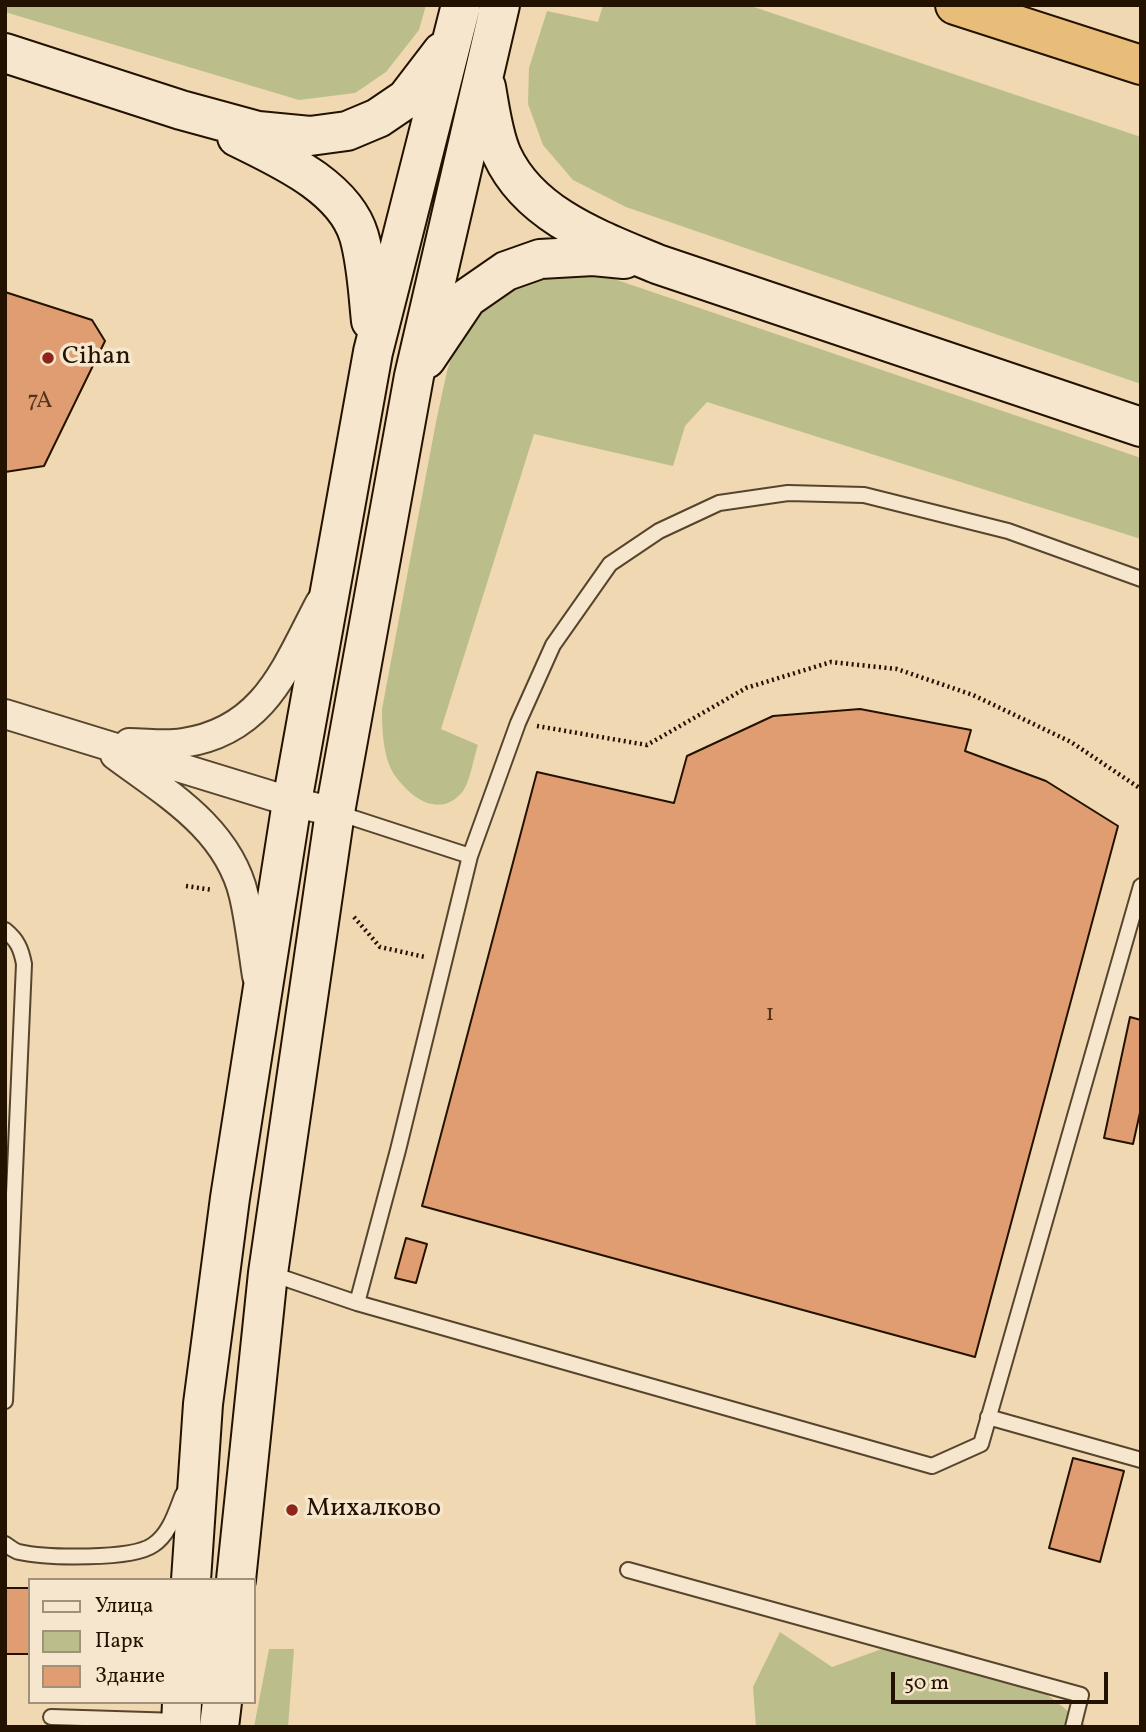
<!DOCTYPE html>
<html>
<head>
<meta charset="utf-8">
<style>
  body { margin:0 }
  #map { position:relative; width:1146px; height:1732px; overflow:hidden; background:#efd8b2; font-family:Vollkorn,serif }
  canvas { display:block }
  .frame { position:absolute; inset:0; border:7px solid #241200; pointer-events:none }
  .legend { position:absolute; left:28px; top:1578px; width:228px; height:126px; box-sizing:border-box; background:#f5e6cd; border:2px solid #a1917b; margin:0; padding:9px 12px; list-style:none; font-size:21px; color:#241200 }
  .legend li { display:flex; align-items:center; gap:14px; height:35px }
  .legend b { width:35px; border:2px solid #a1917b }
  .scale { position:absolute; left:891px; top:1672px; width:217px; height:32px; box-sizing:border-box; border:4px solid #241200; border-top:0; padding-left:9px; font-size:21px; line-height:24px; white-space:nowrap; color:#241200; -webkit-text-stroke:5px #f5e6cd; paint-order:stroke }
</style>
</head>
<body>
<div id="map">
<canvas width="1146" height="1732"></canvas>
<div class="frame"></div>
<ul class="legend">
<li><b style="height:9px;background:#f5e6cd"></b>Улица</li>
<li><b style="height:19px;background:#bbbe8b"></b>Парк</li>
<li><b style="height:19px;background:#e19d72"></b>Здание</li>
</ul>
<div class="scale">50 m</div>
</div>
<script>
const g = document.querySelector('canvas').getContext('2d');
g.lineJoin = 'round';
function fill(path, color) { g.fillStyle = color; g.fill(path, 'evenodd'); }
function trace(path, color, width, dash) { g.strokeStyle = color; g.lineWidth = width; g.lineCap = dash ? 'butt' : 'round'; g.setLineDash(dash || []); g.stroke(path); }
function write(font, color, halo, rows, align = 'center') {
  g.font = font + ' Vollkorn,serif'; g.lineWidth = 7; g.setLineDash([]); g.textBaseline = 'middle'; g.strokeStyle = halo; g.fillStyle = color; for (const [text, x, y, turn = 0] of rows) {
    g.save(); g.translate(x, y); g.rotate((+turn || 0) * Math.PI / 180); g.textAlign = isNaN(turn) ? turn : align; if (halo) g.strokeText(text, 0, 0); g.fillText(text, 0, 0); g.restore();
  }
}
fill(new Path2D(`
  M5 5H426L419 30 386 72 355 93 299 100 5 12Z
  M603 5H748L1141 137V384L626 207 573 180 543 145 528 104 529 68 547 11 598 22Z
  M559 274 614 279 1141 458V539L707 402 685 426 673 466 534 434 441 729 478 745C474 756 470 782 463 791 441 819 412 799 396 777 383 760 382 730 382 709L436 422 447 371 458 339 477 313 524 281Z
  M780 1632 832 1667 890 1646 952 1649 1020 1673 1088 1727H756L753 1687Z
  M269 1649H294L288 1727H254Z`), '#bbbe8b');
const building = new Path2D(`
  M5 292 92 320 105 341 44 466 5 472Z
  M860 709 971 730 965 751 1046 781 1118 826 975 1357 422 1206 537 772 674 803 687 756 773 716Z
  M1130 1017 1141 1020V1108L1133 1144 1104 1138Z
  M406 1238 427 1244 416 1283 395 1278Z
  M1073 1458 1124 1471 1100 1562 1049 1548Z
  M5 1588H30V1654H5Z`);
fill(building, '#e19d72');
trace(building, '#241200', 2);
const lane = new Path2D(`
  M1141 579 1008 531 864 495 788 493 719 503 659 531 610 564 553 645 518 723 470 856 398 1150 357 1303 932 1466 981 1444 1141 886
  M335 812 470 856
  M5 930C17 940 21 948 24 964L5 1401
  M269 1273 357 1303
  M988 1417 1141 1460
  M5 1544C10 1547 14 1551 19 1552 46 1558 132 1560 153 1545 170 1534 176 1511 183 1494
  M628 1570 1081 1695 1073 1727
  M51 1717 179 1721`);
const street = new Path2D(`
  M5 714 292 802 335 812
  M129 743C147 743 166 746 183 743 265 731 286 667 320 603
  M115 755C166 793 228 828 244 896 250 922 253 950 257 976`);
const secondary = new Path2D(`
  M5 53 181 110 258 131 310 136 347 131 378 118 406 99 442 52
  M486 87C490 109 493 135 502 155 530 216 600 240 657 264L1141 427
  M237 137C279 158 344 186 359 236 367 264 368 293 371 321
  M426 359 467 298 506 271 540 259 593 256 624 259
  M191 1580 203 1404 230 1198 292 802 373 352 461 5
  M236 1580 268 1273 335 812 414 376 500 5
  M181 1727 182 1702
  M219 1727 222 1702`);
const highway = new Path2D(`
  M955 5 1141 65`);
trace(lane, '#57442c', 18);
trace(street, '#57442c', 32);
trace(secondary, '#241200', 42);
trace(highway, '#241200', 42);
trace(new Path2D(`
  M537 726 647 745 746 688 831 662 897 669 973 695 1071 742 1141 789
  M186 886 213 890
  M354 917 380 947 425 957`), '#241200', 4.5, [2, 3.5]);
trace(lane, '#f5e6cd', 14);
trace(street, '#f5e6cd', 28);
trace(secondary, '#f5e6cd', 38);
trace(highway, '#e8bc79', 38);
for (const [x, y, r, color] of [
  [48,358,7,"#8f2418"],
  [292,1510,7,"#8f2418"]
]) { const dot = new Path2D(); dot.arc(x, y, r, 0, 2 * Math.PI); g.fillStyle = color; g.fill(dot); trace(dot, '#f5e6cd', 2.5); }
write('23px', '#53351c', null, [
  ["7А",40,403],
  ["1",770,1016]
]);
write('26px', '#241200', '#f5e6cd', [
  ["Cihan",62,358],
  ["Михалково",306,1510]
], 'left');
</script>
</body>
</html>
